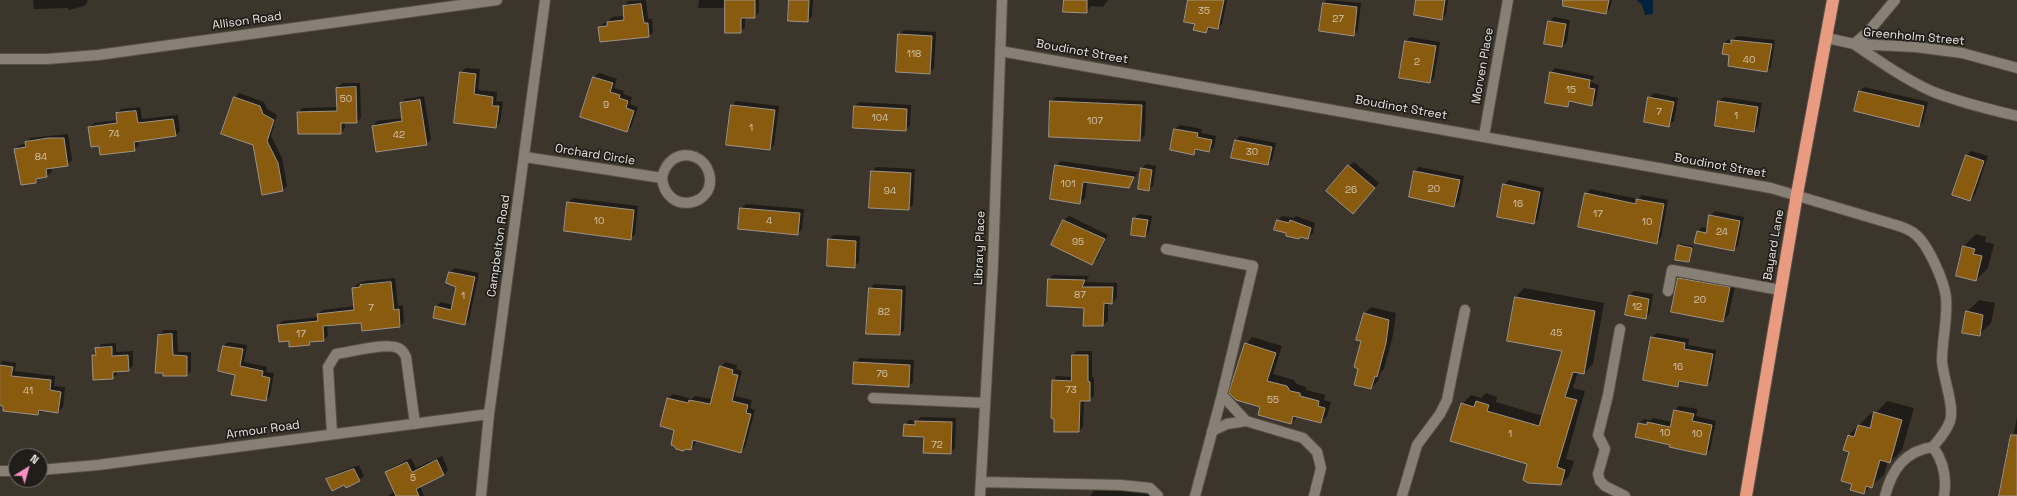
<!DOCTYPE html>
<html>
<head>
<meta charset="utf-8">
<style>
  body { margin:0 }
  #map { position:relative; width:2017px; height:496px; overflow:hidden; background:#3c352c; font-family:"Space Grotesk",sans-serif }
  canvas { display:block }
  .north { position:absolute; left:8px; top:448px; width:40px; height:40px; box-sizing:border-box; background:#211d19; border:1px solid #726d69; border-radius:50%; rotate:37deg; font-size:11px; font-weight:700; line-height:16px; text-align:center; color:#ebe6e1 }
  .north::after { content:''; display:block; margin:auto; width:14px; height:18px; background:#fb8fc4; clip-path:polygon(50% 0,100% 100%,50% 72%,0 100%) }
</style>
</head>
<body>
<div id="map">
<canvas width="2017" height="496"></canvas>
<div class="north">N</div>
</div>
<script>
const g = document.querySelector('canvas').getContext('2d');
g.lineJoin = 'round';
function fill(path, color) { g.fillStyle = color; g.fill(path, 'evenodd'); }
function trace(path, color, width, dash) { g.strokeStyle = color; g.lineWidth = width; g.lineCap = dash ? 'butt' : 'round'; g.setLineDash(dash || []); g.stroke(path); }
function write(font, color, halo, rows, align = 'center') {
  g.font = font + ' "Space Grotesk",sans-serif'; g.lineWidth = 3.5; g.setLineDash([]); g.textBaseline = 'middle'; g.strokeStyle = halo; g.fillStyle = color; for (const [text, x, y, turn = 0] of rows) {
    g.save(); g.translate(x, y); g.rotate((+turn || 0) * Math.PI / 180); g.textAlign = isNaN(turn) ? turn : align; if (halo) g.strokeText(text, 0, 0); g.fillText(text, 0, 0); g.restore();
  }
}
fill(new Path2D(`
  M1637 0H1653V14L1645 15 1642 5Z`), '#03233d');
fill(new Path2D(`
  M33 0H87L88 1 84 6 69 10 68 8 34 9Z
  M646 0 648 19H652L653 32 649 36 601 41 600 27 604 23 608 22 612 17 625 16 624 6 628 1Z
  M699 0H759V12L755 17H745V27L740 32 726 8H698Z
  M790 0H813L812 16 808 21Z
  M1065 0H1108L1103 7 1091 6 1086 12Z
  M1189 0H1227L1222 24 1218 28 1211 27 1206 32Z
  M1327 0 1361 3 1358 30 1354 35 1324 3Z
  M1417 0H1448L1446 14 1441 19Z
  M1563 0H1612L1610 8 1606 13 1562 5Z
  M1554 17 1570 20 1567 42 1562 46 1549 22Z
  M904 30 936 32 934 68 930 73 899 35Z
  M1737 36 1775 40 1771 67 1766 71 1730 55 1724 43 1729 39 1733 40Z
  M1410 37 1440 42 1434 78 1430 82 1406 41Z
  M466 68 480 69 478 90 497 92 496 101 503 102 500 123 496 127 456 122 461 72Z
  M1555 68 1594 76 1593 80 1553 72V74L1593 82V83L1599 85 1596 100 1591 105 1572 101 1567 106 1551 73Z
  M599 73 617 79 614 88 624 91 623 94 632 97 630 104 638 107 631 127 627 131 582 117 594 77Z
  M342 83H360L361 118 356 122H345V128L341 133 298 112 303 108 337 107V88Z
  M1864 87 1928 102 1923 122 1919 126 1855 111 1860 91Z
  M239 93 264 102 267 109 277 115 271 136 282 158 287 186 283 190 254 144 235 98Z
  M1654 93 1678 98 1674 121 1669 125 1649 98Z
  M424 96 431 140 426 144 373 126 377 121 403 118 401 103 405 99Z
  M1056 97 1146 101 1145 135 1140 140 1051 101Z
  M1724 97 1762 103 1758 126 1754 131 1719 101Z
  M736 101 779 106 774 145 770 149 732 106Z
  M859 102 911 105 910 125 905 130 855 106Z
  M140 107 142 119 178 115 180 131 175 136 138 140 139 145 134 150 100 145 89 128 94 123 118 120 117 114 121 109Z
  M1180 125 1202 129 1201 133 1216 136 1214 147 1209 151 1198 149 1193 153 1171 149 1175 129Z
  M68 134 72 160 67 165 51 167 52 172 47 176 40 177 36 182 15 149 20 145 26 144 30 138Z
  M1240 136 1276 143 1272 160 1268 164 1236 140Z
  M1971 151 1988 156 1975 195 1970 200 1967 155Z
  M1061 161 1138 172 1129 187 1087 182 1085 198 1080 202 1056 166Z
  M1354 162 1379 183 1357 208 1349 166Z
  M1146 164 1156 166 1153 186 1148 190 1142 168Z
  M876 167 915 169 913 205 908 209 872 172Z
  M1419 167 1464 176 1459 201 1454 206 1415 171Z
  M1509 180 1544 188 1538 219 1533 223 1504 185Z
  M1590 189 1638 199 1642 195 1668 200 1661 238 1656 243 1631 238 1586 194Z
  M573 198 638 206 635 234 630 239 568 202Z
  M746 204 804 209 802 229 797 234 741 208Z
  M1715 211 1744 217 1738 245 1734 250 1697 232 1702 227 1708 228 1710 216Z
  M1139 214 1152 216 1149 232 1145 236 1134 219Z
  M1069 216 1108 235 1097 259 1092 264 1052 245 1064 220Z
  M1282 216 1294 218 1296 216 1315 223 1313 233 1308 238 1275 229 1278 220Z
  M1976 234 1986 237 1985 242 1994 244 1988 268 1976 280 1964 246Z
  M833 235 860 236 859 262 854 267 829 240Z
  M1681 244 1693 246 1689 261 1679 246Z
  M455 268 479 273 469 320 465 324 434 317 436 306 441 302 453 305 457 286 450 272Z
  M1686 271 1736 281 1729 314 1723 321 1679 278Z
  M1053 275 1089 276 1086 282 1117 283V298L1112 303 1108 302V321L1103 325H1084L1085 307 1049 280Z
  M395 278 398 306 403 305 404 322 400 327 362 322 327 325 328 335 324 340 313 341 309 344 290 340 278 325 283 321 319 317 318 314 323 310 355 306 353 289 357 284 365 281Z
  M874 284 906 286 904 330 900 334 870 289Z
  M1524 288 1604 303 1593 364 1584 373 1578 372 1573 388 1585 391 1566 459 1574 461 1569 476 1561 484 1529 463 1462 404 1471 395 1481 398 1486 393 1497 397 1496 402 1543 416 1563 350 1516 297Z
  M1634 291 1653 294 1650 313 1645 318 1630 295Z
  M1979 300 1995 303 1991 323 1979 335 1967 312Z
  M1371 307 1396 313 1393 335 1384 369 1380 373 1378 381 1371 388 1360 368 1365 313Z
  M164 330H177L178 352H191V371L187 375 159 335Z
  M1657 333 1689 339 1688 345 1716 350 1711 380 1706 385 1682 381 1678 386 1644 380 1652 337Z
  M1252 337 1282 346 1273 374 1294 380 1297 384 1306 387V390L1325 395 1324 400 1331 402 1327 416 1321 422 1298 416 1291 423 1262 406 1246 344Z
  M228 342 247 345 244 362 267 367 266 372 274 373 270 396 265 400 236 374 219 371 224 346Z
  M116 343V352L133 351V366L128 370 117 371V374L112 378 93 355 101 344Z
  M1077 351H1092V377H1094V396L1089 400H1084L1083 427 1079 431 1053 381 1057 376 1072 377 1073 355Z
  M860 358 914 360 913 382 909 386 855 362Z
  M3 361 16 363 15 371 55 376 54 386 65 387 63 407 58 412 43 410 38 414 0 400V364Z
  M725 362 737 365 736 369 742 371 735 396 752 400 750 408 755 410 745 447 741 452 696 440 695 444 690 449 676 429 668 398 673 394 692 399 695 396 712 399 721 367Z
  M1887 401 1914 408 1902 450 1890 462 1888 461 1884 475 1863 493 1853 483 1848 436 1871 413 1875 414Z
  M1679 406 1698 409 1696 416 1716 421 1710 450 1705 454 1637 436 1639 423 1644 419 1651 420 1653 418 1672 422 1675 410ZM1641 422 1652 425V427L1641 424Z
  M921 417 956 418 955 448 950 453 905 425 909 420 917 421Z
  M2017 417V496H2000L2012 443Z
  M442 456 448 470 444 475 420 486 424 496H388L395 491 386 472 391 468 411 458 416 468Z
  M359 465 364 476 359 480 345 484 327 479 332 475Z
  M1095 489 1153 492V496H1090Z`), '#0007');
const building = new Path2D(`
  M725 0H755V18H741V33H725Z
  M789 0H809L808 22 788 21Z
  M1064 0H1087V13L1063 12Z
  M1188 0H1224L1218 29 1208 27 1206 33 1193 30 1195 24 1184 22Z
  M1416 0H1445L1442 20 1414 15Z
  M1563 0H1609L1606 14 1563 6Z
  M1323 3 1357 7 1354 36 1319 31Z
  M641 4 644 23H648L649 37 600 42 598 27 607 26V22L624 20 623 6Z
  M1548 21 1566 24 1562 47 1544 44Z
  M898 34 932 36 930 74 896 72Z
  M1731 40 1772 44 1767 72 1728 66 1729 55 1722 54 1724 43 1731 44Z
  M1405 41 1436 46 1430 83 1399 78Z
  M460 72 476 74 474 94 493 97 492 106H499L496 128 454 123Z
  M1550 72 1590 80 1589 88 1595 89 1592 106 1569 101 1568 107 1545 103Z
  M593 77 613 83 610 92 620 95 619 98 628 101 626 108 634 111 627 132 580 117Z
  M356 87 357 123H341V134H298L297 112 337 111 336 88Z
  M1859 91 1924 106 1919 127 1854 111Z
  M234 97 260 106 263 114 274 120 267 141 278 163 283 191 262 195 253 145 221 134Z
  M1648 97 1674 102 1669 127 1644 122Z
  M420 100 427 145 376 152 372 126 402 121 400 103Z
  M1050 101 1142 105 1140 141 1049 137Z
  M1718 101 1758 107 1754 132 1715 126Z
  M731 105 775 110 770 150 726 145Z
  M854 106 907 109 906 131 853 128Z
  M136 111 138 123 173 119 176 136 134 142 135 151 100 155 99 146 91 147 88 127 117 123 116 113Z
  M1174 129 1198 133 1197 137 1212 140 1209 152 1195 149 1194 155 1170 150Z
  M49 138H64L68 166 46 169 47 177 36 179V183L21 185 14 149 26 147 25 142Z
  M1235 140 1272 147 1268 165 1231 158Z
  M1966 155 1984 161 1970 201 1952 195Z
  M1055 165 1134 177 1129 188 1083 182 1080 204 1050 199Z
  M1348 165 1375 188 1353 214 1326 191Z
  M1141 168 1152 170 1149 191 1138 189Z
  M871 171 911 173 909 210 869 208Z
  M1414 171 1460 180 1454 207 1409 197Z
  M1503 184 1540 192 1534 224 1497 217Z
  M1585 193 1636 204V199L1664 204 1657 244 1578 227Z
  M567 202 634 210 631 240 564 231Z
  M740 208 800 213 798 235 738 229Z
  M1709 215 1740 221 1734 251 1694 243 1697 231 1706 233Z
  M1133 218 1148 220 1145 237 1131 235Z
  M1063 220 1105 239 1092 265 1051 245Z
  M1277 220 1289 223 1290 220 1311 228 1308 239 1300 237 1299 239 1286 236V233L1274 230Z
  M828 239 856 241 855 268 827 266Z
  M1678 245 1692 248 1689 262 1675 260Z
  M1963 246 1975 249 1973 254 1982 256 1976 281 1956 276Z
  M449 272 475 277 465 325 433 318 435 306 451 310 456 287 446 283Z
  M1678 278 1730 287 1723 322 1671 312Z
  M1048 279 1085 280 1082 287H1113L1112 304 1104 303 1103 326H1083L1084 308 1047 306Z
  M391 282 394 310 399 309 400 327 362 331 361 323 323 326 324 341 309 342 310 345 289 347V341L279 342 277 325 318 321 317 314 354 310 352 288 360 287V285Z
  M869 288 902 290 900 335 866 334Z
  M1629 295 1649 299 1646 319 1625 315Z
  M1515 297 1595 311 1584 374 1573 372 1565 397 1577 400 1557 467 1565 470 1561 485 1528 483 1523 480 1527 464 1450 441 1461 403 1474 407 1476 401 1489 405 1487 411 1539 426 1562 351 1507 341Z
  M1966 311 1983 315 1980 336 1962 333Z
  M1364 313 1389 320 1386 343 1377 377 1375 376 1371 389 1354 385 1358 369 1354 367 1361 341 1356 340Z
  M172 334 173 355 187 356V376H163V373H155L158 335Z
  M1651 337 1685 343 1684 349 1713 354 1707 386 1679 381 1678 387 1643 380Z
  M1245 343 1276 353 1267 381 1287 386 1290 391 1300 393V396L1319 401 1318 406 1325 408 1321 423 1293 416 1291 424 1258 415 1260 407 1236 400 1229 393Z
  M223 346 243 349 240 366 263 371 262 376 270 378 266 401 231 395 235 375 218 371Z
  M112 347V356L128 355 129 371 113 372V379L93 380 92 355H96L95 348Z
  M1072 355H1088V381L1090 382V401H1080L1079 432H1054V419L1051 418 1052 380 1071 381Z
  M854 362 910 365 909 387 853 384Z
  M0 365 13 367 11 376 51 380 50 390 61 392 58 413 39 410 38 415 3 411V406L0 405Z
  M720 366 733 370 732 374 738 375 732 401 748 405 746 413 751 414 741 453 693 440 691 450 686 449 683 451 676 449 674 446 671 445 674 430 660 426 667 398 688 403 689 400 710 404Z
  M1674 410 1694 414 1692 421 1712 425 1706 455 1669 447 1670 445 1635 437 1638 423 1647 425V422L1670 427Z
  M1874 412 1902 420 1890 463 1880 460 1872 488 1866 486 1864 494 1850 490 1852 484 1841 481 1849 452 1843 450 1848 435 1854 437 1858 425 1870 428Z
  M915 421 952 422 951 454 923 453 924 437 903 436 904 424 915 425Z
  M2011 435H2017V496H1999Z
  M437 460 444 475 416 489 419 496H396L385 472 407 462 412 472Z
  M354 469 360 481 346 488 344 485 332 491 326 479Z`);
fill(building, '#895b0f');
trace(building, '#9c9388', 1);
const minor = new Path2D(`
  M1827 38 1854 44 1916 47 1962 53 2017 68
  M1854 44C1879 61 1903 78 1931 91 1958 102 1988 109 2017 116
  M1854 44 1869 31 1895 0
  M1000 51 1771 188 1899 226C1905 228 1910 230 1915 234 1928 244 1944 281 1946 297 1948 318 1942 340 1942 361 1943 378 1955 407 1950 421 1947 431 1939 439 1933 447
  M0 59H47L98 55 497 0
  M1484 136 1508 0
  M525 157 662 178C666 217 718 206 709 173 707 166 702 160 695 157 678 151 665 162 662 178
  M1166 249 1253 266 1222 395 1195 496
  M1668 291 1672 270 1780 290
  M1620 329 1608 395 1598 435 1605 449 1598 474 1600 481 1605 486 1625 496
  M1222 395 1246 421
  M873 398 985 403
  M1212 431 1227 424 1246 421 1303 438 1317 452 1321 468 1314 496
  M332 434 328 367 336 354C351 352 386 342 398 348 403 350 404 353 406 357L415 424
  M40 470 98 465 489 414
  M0 471H16
  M981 482 1121 485 1150 488 1158 496
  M481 496 489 414 545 0
  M980 496 993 263 1002 0
  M1402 496 1417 445 1440 414 1447 400 1465 310
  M1885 496C1892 469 1905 451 1933 447 1944 462 1947 478 1944 496`);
const highway = new Path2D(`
  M1746 496 1797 194 1833 0`);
trace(minor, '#575149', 12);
trace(highway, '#575149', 14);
trace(minor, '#888075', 10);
trace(highway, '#e89b80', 12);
write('10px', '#d2c3ac', null, [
  ["35",1204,11],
  ["27",1338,19],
  ["118",914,54],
  ["40",1749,60],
  ["2",1417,62],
  ["15",1571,90],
  ["50",346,99],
  ["9",606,105],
  ["7",1659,112],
  ["1",1736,116],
  ["104",880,118],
  ["107",1095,121],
  ["1",751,128],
  ["74",114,134],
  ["42",399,135],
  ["30",1252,152],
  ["84",41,157],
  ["101",1068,184],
  ["20",1434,189],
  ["26",1351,190],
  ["94",890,191],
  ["16",1518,204],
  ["17",1598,214],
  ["10",599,221],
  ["4",769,221],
  ["10",1647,222],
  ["24",1722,232],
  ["95",1078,242],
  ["87",1080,295],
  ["1",463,296],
  ["20",1700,300],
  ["12",1637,307],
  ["7",371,308],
  ["82",884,312],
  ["45",1556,333],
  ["17",301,334],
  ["16",1678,367],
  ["76",882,374],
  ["73",1071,390],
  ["41",28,391],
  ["55",1273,400],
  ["10",1665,433],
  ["1",1510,434],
  ["10",1697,434],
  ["72",937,445],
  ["5",413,478]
]);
write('12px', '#ebe6e1', '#211d19', [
  ["Allison Road",247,21,-8],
  ["Greenholm Street",1914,37,5],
  ["Boudinot Street",1082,52,10],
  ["Morven Place",1483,66,-80],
  ["Boudinot Street",1401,108,10],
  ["Orchard Circle",595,155,9],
  ["Boudinot Street",1720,166,10],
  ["Bayard Lane",1774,245,-80],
  ["Campbelton Road",499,246,-82],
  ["Library Place",980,248,-88],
  ["Armour Road",263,430,-8]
]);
</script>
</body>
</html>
